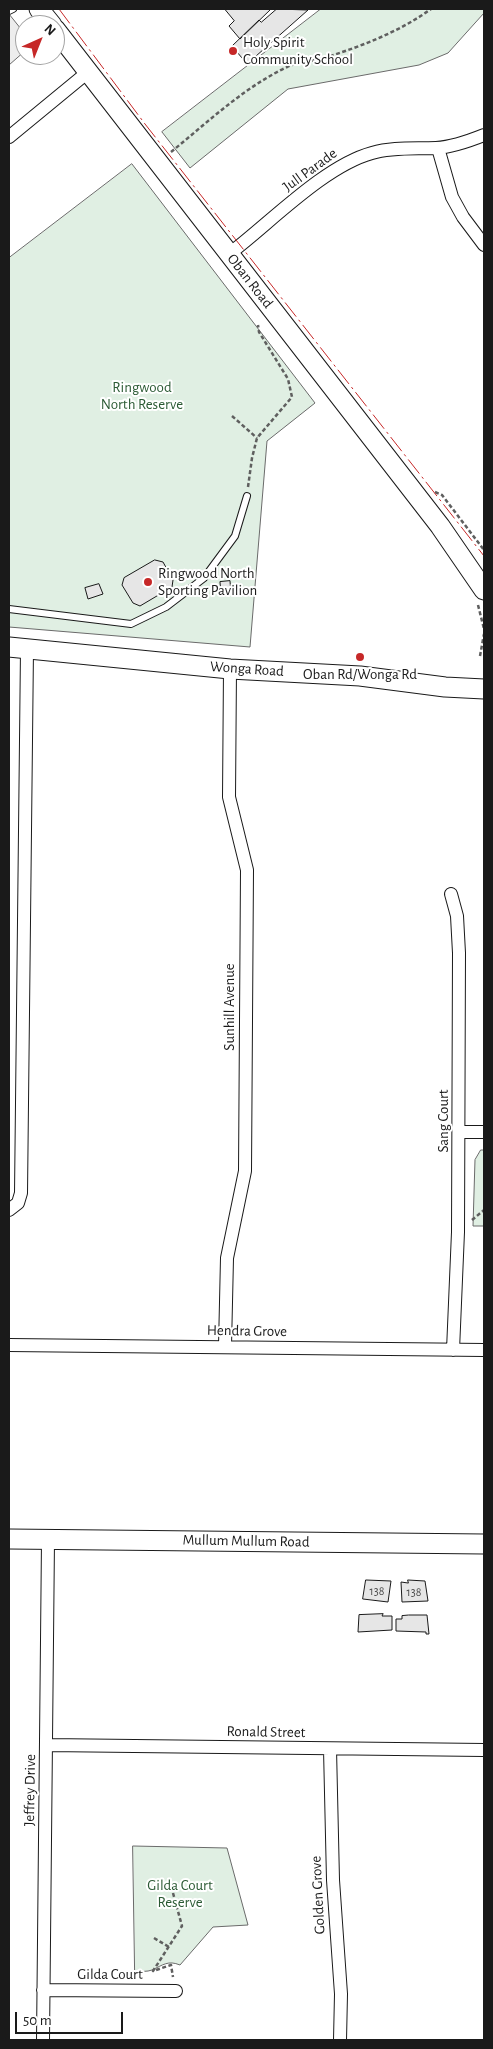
<!DOCTYPE html>
<html>
<head>
<meta charset="utf-8">
<style>
  body { margin:0 }
  #map { position:relative; width:493px; height:2049px; overflow:hidden; background:#fff; font-family:"Alegreya Sans",sans-serif }
  canvas { display:block }
  .frame { position:absolute; inset:0; border:10px solid #1a1a1a; pointer-events:none }
  .north { position:absolute; left:15px; top:15px; width:50px; height:50px; box-sizing:border-box; background:#fff; border:1px solid #a3a3a3; border-radius:50%; rotate:44deg; font-size:14px; font-weight:700; line-height:20px; text-align:center; color:#1a1a1a }
  .north::after { content:''; display:block; margin:auto; width:18px; height:22px; background:#c62828; clip-path:polygon(50% 0,100% 100%,50% 72%,0 100%) }
  .scale { position:absolute; left:15px; top:2012px; width:108px; height:22px; box-sizing:border-box; border:2px solid #1a1a1a; border-top:0; padding-left:6px; font-size:15px; line-height:18px; white-space:nowrap; color:#1a1a1a; -webkit-text-stroke:4px #fff; paint-order:stroke }
</style>
</head>
<body>
<div id="map">
<canvas width="493" height="2049"></canvas>
<div class="frame"></div>
<div class="north">N</div>
<div class="scale">50 m</div>
</div>
<script>
const g = document.querySelector('canvas').getContext('2d');
g.lineJoin = 'round';
function fill(path, color) { g.fillStyle = color; g.fill(path, 'evenodd'); }
function trace(path, color, width, dash) { g.strokeStyle = color; g.lineWidth = width; g.lineCap = dash ? 'butt' : 'round'; g.setLineDash(dash || []); g.stroke(path); }
function write(font, color, halo, rows, align = 'center') {
  g.font = font + ' "Alegreya Sans",sans-serif'; g.lineWidth = 4; g.setLineDash([]); g.textBaseline = 'middle'; g.strokeStyle = halo; g.fillStyle = color; for (const [text, x, y, turn = 0] of rows) {
    g.save(); g.translate(x, y); g.rotate((+turn || 0) * Math.PI / 180); g.textAlign = isNaN(turn) ? turn : align; if (halo) g.strokeText(text, 0, 0); g.fillText(text, 0, 0); g.restore();
  }
}
const green = new Path2D(`
  M321 9H484V13L448 53 419 65 288 89 190 168 162 132Z
  M132 164 315 403 267 441 250 647 9 627V258Z
  M481 1150H484V1226H473L475 1160Z
  M133 1846 227 1848 248 1925 213 1927 180 1965C168 1960 163 1965 152 1970 147 1972 141 1971 135 1972Z`);
fill(green, '#e0efe3');
trace(green, '#6a6a6a', 1);
const parking = new Path2D(`
  M9 14 25 34V51L9 65Z`);
fill(parking, '#ededed');
trace(parking, '#6a6a6a', 1);
const building = new Path2D(`
  M225 9H271L240 39 229 26 234 21Z
  M277 9 308 10 247 64 232 46 259 20 261 22Z
  M155 560 163 562 173 580 172 587 140 606 133 603 122 585 124 578Z
  M230 581 231 593 221 594 220 582Z
  M99 584 103 594 88 599 85 588Z
  M366 1580 391 1581 388 1602 363 1599Z
  M408 1580 425 1581 428 1601 402 1602 401 1582 408 1583Z
  M383 1614 382 1616H392V1630L358 1632 359 1615Z
  M409 1615H427L429 1634H426V1632L396 1631V1619H402V1616Z`);
fill(building, '#e6e6e6');
trace(building, '#1a1a1a', 1);
const lane = new Path2D(`
  M9 11 13 9
  M9 609 131 624 166 607 204 578 235 536 247 496`);
const street = new Path2D(`
  M9 137 88 72
  M438 148 452 197 463 217 484 245
  M229 254C269 224 324 166 372 153 393 147 415 149 436 148 453 147 469 141 484 135
  M451 894 457 916 459 953 458 1232 453 1350
  M459 1132H484
  M9 1210 18 1203 21 1193 27 649
  M9 1345 484 1350
  M225 1346 227 1258 245 1171 247 870 229 797 230 669
  M47 1745 484 1750
  M330 1749 333 1880 341 1994 340 2040
  M43 1990 176 1991
  M43 2040 48 1540`);
const secondary = new Path2D(`
  M39 9 52 25
  M55 29 440 526 484 590
  M9 647 230 669 360 676 445 687 484 689
  M9 1539 484 1544`);
trace(lane, '#1a1a1a', 8);
trace(street, '#1a1a1a', 14);
trace(secondary, '#1a1a1a', 21);
trace(new Path2D(`
  M171 152C208 122 243 88 287 67 298 62 313 61 324 58 362 46 399 32 431 9
  M232 416 257 438
  M248 487 252 458 257 438 292 397 288 379 259 332 258 325
  M435 492 442 495 484 550
  M478 605 484 629
  M480 656 484 634
  M472 1220 484 1210
  M173 1893 182 1926 153 1971 171 1965 173 1977
  M154 1938 169 1947`), '#5f5f5f', 2.5, [4, 2.5]);
trace(lane, '#fff', 6);
trace(street, '#fff', 12);
trace(secondary, '#fff', 19);
trace(new Path2D(`
  M59 9 145 124 484 556`), '#c62828', 1, [18, 4, 2.5, 4]);
for (const [x, y, r, color] of [
  [233,51,5,"#c62828"],
  [148,582,5,"#c62828"],
  [360,657,5,"#c62828"]
]) { const dot = new Path2D(); dot.arc(x, y, r, 0, 2 * Math.PI); g.fillStyle = color; g.fill(dot); trace(dot, '#fff', 2); }
write('12px', '#4d4d4d', null, [
  ["138",377,1591],
  ["138",414,1592]
]);
write('15px', '#1a1a1a', '#fff', [
  ["Holy Spirit",243,42],
  ["Community School",243,59],
  ["Ringwood North",158,573],
  ["Sporting Pavilion",158,590],
  ["Oban Rd/Wonga Rd",360,674,"center"]
], 'left');
write('15px', '#1a1a1a', '#fff', [
  ["Jull Parade",310,170,-36],
  ["Oban Road",250,281,52],
  ["Wonga Road",247,669,4],
  ["Sunhill Avenue",229,1007,-90],
  ["Sang Court",443,1121,-90],
  ["Hendra Grove",247,1331,1],
  ["Mullum Mullum Road",246,1541,1],
  ["Ronald Street",266,1732,1],
  ["Jeffrey Drive",30,1790,-89],
  ["Golden Grove",318,1895,-93],
  ["Gilda Court",110,1974]
]);
write('15px', '#2b5a34', '#fff', [
  ["Ringwood",142,387],
  ["North Reserve",142,404],
  ["Gilda Court",180,1885],
  ["Reserve",180,1902]
]);
</script>
</body>
</html>
